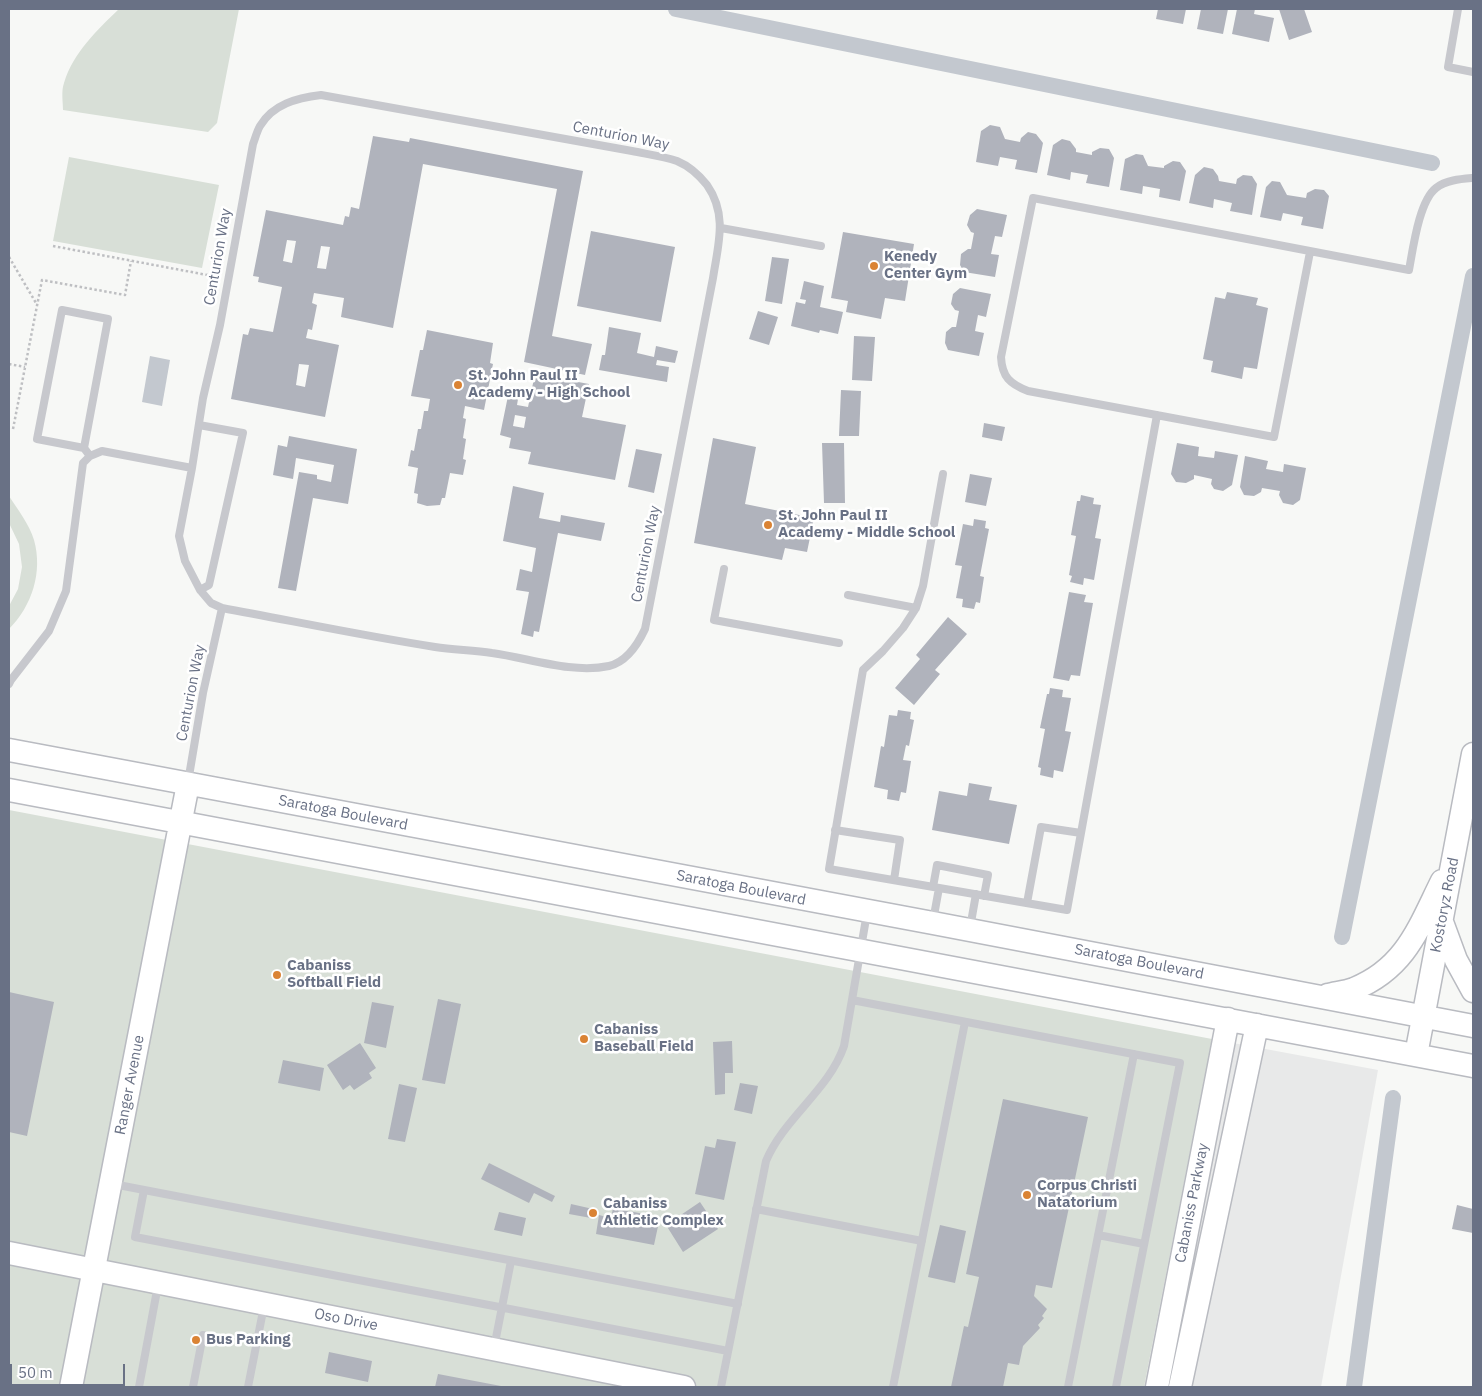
<!DOCTYPE html>
<html>
<head>
<meta charset="utf-8">
<style>
  body { margin:0 }
  #map { position:relative; width:1482px; height:1396px; overflow:hidden; background:#f7f8f6; font-family:"IBM Plex Sans",sans-serif }
  canvas { display:block }
  .frame { position:absolute; inset:0; border:10px solid #697185; pointer-events:none }
  .scale { position:absolute; left:10px; top:1364px; width:115px; height:22px; box-sizing:border-box; border:2px solid #697185; border-top:0; padding-left:6px; font-size:15px; line-height:18px; white-space:nowrap; color:#697185; -webkit-text-stroke:4px #fff; paint-order:stroke }
</style>
</head>
<body>
<div id="map">
<canvas width="1482" height="1396"></canvas>
<div class="frame"></div>
<div class="scale">50 m</div>
</div>
<script>
const g = document.querySelector('canvas').getContext('2d');
g.lineJoin = 'round';
function fill(path, color) { g.fillStyle = color; g.fill(path, 'evenodd'); }
function trace(path, color, width, dash) { g.strokeStyle = color; g.lineWidth = width; g.lineCap = dash ? 'butt' : 'round'; g.setLineDash(dash || []); g.stroke(path); }
function write(font, color, halo, rows, align = 'center') {
  g.font = font + ' "IBM Plex Sans",sans-serif'; g.lineWidth = 5; g.setLineDash([]); g.textBaseline = 'middle'; g.strokeStyle = halo; g.fillStyle = color; for (const [text, x, y, turn = 0] of rows) {
    g.save(); g.translate(x, y); g.rotate((+turn || 0) * Math.PI / 180); g.textAlign = isNaN(turn) ? turn : align; if (halo) g.strokeText(text, 0, 0); g.fillText(text, 0, 0); g.restore();
  }
}
fill(new Path2D(`
  M1212 1039 1378 1070 1321 1387H1144Z`), '#e8e9e9');
fill(new Path2D(`
  M119 9H239L217 123 208 132 63 110C63 102 61 91 64 83 73 53 97 30 119 9Z
  M69 157 219 185 202 268 53 241Z
  M9 496C18 510 29 524 34 540 43 572 32 606 9 629V606L18 589 22 567 19 544 9 523Z
  M9 810 1212 1039 1144 1387H9Z`), '#d8dfd7');
fill(new Path2D(`
  M150 356 170 360 162 406 142 402Z`), '#c3c8cf');
trace(new Path2D(`
  M676 9 1432 163
  M1342 937 1473 276
  M1354 1387 1393 1098`), '#c3c8cf', 16);
fill(new Path2D(`
  M1158 9H1186L1183 24 1156 19Z
  M1201 9H1228L1223 34 1197 29Z
  M1237 9H1255L1254 14 1274 18 1269 42 1232 34Z
  M1279 9H1304L1312 32 1289 40Z
  M990 125 1000 127 1005 139 1020 142 1021 138 1028 132 1036 134 1043 143 1037 173 1015 169 1017 160 1000 157 998 166 976 162 981 131Z
  M373 136 409 142 410 138 583 171 552 336 592 344 585 375 524 362 557 189 423 164 393 328 341 317 344 298 314 293 312 303 317 305 312 330 308 329 306 338 339 345 325 417 231 399 243 334 248 335 250 328 273 332 282 287 258 282 259 277 253 276 266 210 343 225 345 216 349 217 351 207 359 209ZM287 240 296 241 292 263 283 261ZM321 246 330 247 326 269 317 268ZM299 364 309 365 305 387 296 385Z
  M1062 139 1070 141 1076 149V152L1092 155V152L1100 148 1109 149 1114 158 1109 187 1086 183 1088 175 1071 172 1070 180 1047 175 1053 145Z
  M1136 154 1143 155 1148 166 1164 168V166L1173 161 1180 162 1186 171 1180 201 1159 197 1160 189 1143 186 1142 194 1120 190 1125 159Z
  M1204 167 1213 169 1218 176 1219 181 1236 184 1237 179 1243 175 1252 176 1257 184 1252 215 1230 211 1232 203 1214 199 1213 208 1189 203 1195 175Z
  M1272 181 1280 182 1287 195 1306 198 1307 193 1315 189 1324 190 1329 196 1323 229 1301 225 1303 217 1283 213 1281 221 1260 217 1266 187Z
  M977 209 1007 215 1002 237 995 236 991 254 999 255 995 277 964 272 960 265 961 254 968 249H971L974 233 971 232 967 225 970 215Z
  M591 231 675 247 661 322 577 306Z
  M843 232 914 244 905 301 885 298 881 319 846 312 848 301 831 298Z
  M772 257 789 259 782 304 765 301Z
  M804 281 824 286 820 307 843 312 838 334 820 330 819 333 791 326 796 302 805 304 806 300 800 299Z
  M960 288 991 294 986 317 978 315 975 331 984 333 979 356 948 350 945 343 946 332 952 327H956L959 311 955 310 951 304 953 294Z
  M1227 292 1258 298 1256 305 1268 308 1257 369 1244 367 1242 379 1211 372 1213 361 1203 359 1215 297 1225 299Z
  M758 311 778 317 769 345 749 339Z
  M609 327 641 333 637 353 654 357 656 346 678 351 675 363 657 360 656 365 669 367 667 382 599 370 602 355H605Z
  M427 330 493 343 490 363 493 364 484 410 465 406 463 418 466 419 463 438 466 439 463 459 466 460 463 475 450 473 445 498H442L440 505 427 506 417 503 418 494 414 493 418 468 408 466 411 450 414 451 418 429H421L424 411H428L430 399 411 396 420 350H423Z
  M854 336 875 337 872 381 852 380Z
  M535 374 589 384 582 417 626 425 615 480 528 464 531 452 509 448 511 438 500 435 509 391 519 393 517 405 528 407ZM515 415 526 417 524 428 513 426Z
  M841 390 861 391 859 436H839Z
  M984 423 1005 427 1002 441 982 437Z
  M289 436 357 449 348 504 313 498 296 591 278 588 299 472 317 475V479L331 482 334 465 296 458 293 479 273 475 278 445 287 447Z
  M713 438 756 447 745 504 814 518 807 552 785 548 782 560 694 543Z
  M822 443H844L845 503H824Z
  M1177 443 1199 447 1198 456 1214 458 1215 451 1238 455 1232 485 1223 491 1214 489 1211 484 1212 479 1194 475V479L1186 483 1176 482 1171 474Z
  M636 449 662 454 654 493 628 487Z
  M1245 456 1268 461 1266 469 1283 472 1284 464 1306 468 1300 500 1293 505 1283 503 1279 495 1280 491 1262 488 1261 492 1254 496 1244 495 1240 487Z
  M970 474 992 478 986 506 965 502Z
  M513 486 544 493 539 518 560 522 561 515 605 523 601 541 558 533 539 632 534 631 533 637 521 634 529 592 516 590 520 569 532 572 536 548 503 541Z
  M1081 495 1094 498 1093 504 1101 505 1095 538 1101 539 1094 580 1084 578 1083 585 1070 582 1072 576 1069 575 1076 536 1071 535 1077 501H1080Z
  M974 519 986 521 985 528 989 529 980 576 984 577 980 603 976 602 974 609 962 607 963 599 956 598 962 566 955 565 963 524 973 526Z
  M1069 592 1086 595 1084 602 1093 603 1080 676 1071 675 1069 681 1053 678Z
  M948 617 967 634 935 670 940 674 914 705 895 688 920 659 916 655Z
  M1050 688 1063 690 1062 697 1071 698 1065 731 1071 732 1063 772 1054 770 1053 778 1040 775 1041 768 1038 767 1045 729 1040 728 1047 694H1049Z
  M898 710 911 712 910 719 914 720 909 746 906 745 903 760 911 761 906 793 901 792 899 801 887 799 888 790 874 787 881 746 884 747 889 715 897 716Z
  M969 783 992 787 989 800 1017 805 1009 844 932 830 939 791 967 796Z
  M9 992 54 1002 27 1136 9 1132Z
  M438 999 461 1004 445 1084 422 1080Z
  M372 1002 394 1006 386 1048 364 1043Z
  M732 1041 733 1073H725V1094L715 1095 713 1042Z
  M360 1043 376 1068 369 1073 372 1078 354 1090 350 1085 343 1090 327 1065Z
  M283 1060 324 1068 320 1091 278 1083Z
  M740 1083 758 1086 752 1114 734 1110Z
  M399 1084 417 1088 405 1142 388 1139Z
  M1003 1099 1088 1117 1052 1288 1036 1285 1034 1296 1047 1309 1042 1316 1044 1318 1038 1325 1040 1328 1023 1346 1019 1365 1008 1363 1003 1387H951L964 1326 968 1327 979 1277 966 1274Z
  M717 1139 736 1142 724 1200 695 1194 705 1146 715 1148Z
  M489 1163 555 1196 552 1202 534 1193 529 1203 481 1179Z
  M700 1202 718 1229 683 1252 666 1225Z
  M571 1204 593 1209 591 1218 569 1214Z
  M1457 1205 1473 1209V1233L1452 1229Z
  M613 1208 660 1217 654 1245 596 1234 599 1215 611 1218Z
  M499 1212 526 1218 522 1236 494 1230Z
  M940 1225 966 1231 955 1283 928 1277Z
  M329 1352 372 1361 368 1382 325 1373Z
  M438 1374 501 1386V1387H435Z`), '#b0b3bc');
const secondary = new Path2D(`
  M9 750 933 923 1473 1026
  M9 790 1473 1066
  M1442 922 1456 960 1473 991
  M1328 995C1336 993 1346 992 1354 989 1406 968 1419 927 1442 881
  M1416 1055 1473 754
  M9 1253 684 1387
  M71 1387 188 784
  M1157 1387 1228 1019
  M1180 1387 1257 1025`);
trace(secondary, '#b9bbc1', 25);
trace(new Path2D(`
  M53 246 218 277
  M9 257 36 303
  M9 364 25 367
  M13 429 42 280 125 295 131 261`), '#bebfc2', 2.5, [2.5, 2.5]);
trace(new Path2D(`
  M1458 9 1448 67 1473 72
  M321 95 632 151C646 154 663 156 677 161 689 166 699 175 707 185 728 215 718 245 713 278L645 629C638 644 626 662 609 666 572 674 529 658 492 653 473 650 454 650 435 647 364 636 293 621 222 608L211 603 200 590 185 561 179 536 192 468 203 398 220 325 253 144C255 139 257 131 260 126 273 104 297 98 321 95Z
  M721 228 821 246
  M1310 252 1274 437 1028 391C1010 384 1002 377 1001 357L1033 198 1409 270C1413 249 1419 201 1436 188 1446 180 1461 179 1473 178
  M199 425 243 433 209 585 200 590
  M84 448 108 319 62 310 37 439 84 448 90 456
  M943 474 923 586 916 608 903 628 883 651 863 670 829 869 1067 910 1157 415
  M724 569 714 620 839 643
  M848 595 916 608
  M9 684 11 680 49 631 66 591 83 463 90 456 102 451 192 468
  M188 782 203 693 222 608
  M835 830 900 840 894 880
  M933 887 937 865 988 875 984 896
  M1027 903 1041 827 1081 833
  M933 921 939 888
  M970 928 976 894
  M852 1000 1180 1063 1116 1387
  M113 1184 738 1304
  M144 1190 135 1237 728 1351
  M756 1209 922 1241
  M1098 1235 1144 1244
  M494 1348 511 1261
  M139 1387 158 1285
  M193 1387 203 1335
  M248 1387 264 1306
  M721 1387 766 1161C784 1118 829 1090 844 1046L867 913
  M893 1387 965 1022
  M1068 1387 1134 1054`), '#c7c8cd', 8);
trace(secondary, '#fff', 22);
for (const [x, y, r, color] of [
  [874,266,5,"#da8334"],
  [458,385,5,"#da8334"],
  [768,525,5,"#da8334"],
  [277,975,5,"#da8334"],
  [584,1039,5,"#da8334"],
  [1027,1195,5,"#da8334"],
  [593,1213,5,"#da8334"],
  [196,1340,5,"#da8334"]
]) { const dot = new Path2D(); dot.arc(x, y, r, 0, 2 * Math.PI); g.fillStyle = color; g.fill(dot); trace(dot, '#fff', 2); }
write('15px', '#697185', '#fff', [
  ["Centurion Way",621,136,11],
  ["Centurion Way",218,257,-80],
  ["Centurion Way",646,554,-79],
  ["Centurion Way",191,693,-79],
  ["Saratoga Boulevard",343,813,11],
  ["Saratoga Boulevard",741,888,11],
  ["Kostoryz Road",1445,905,-79],
  ["Saratoga Boulevard",1139,962,11],
  ["Ranger Avenue",130,1085,-79],
  ["Cabaniss Parkway",1192,1203,-79],
  ["Oso Drive",346,1320,11]
]);
write('bold 15px', '#697185', '#fff', [
  ["Kenedy",884,257],
  ["Center Gym",884,274],
  ["St. John Paul II",468,376],
  ["Academy - High School",468,393],
  ["St. John Paul II",778,516],
  ["Academy - Middle School",778,533],
  ["Cabaniss",287,966],
  ["Softball Field",287,983],
  ["Cabaniss",594,1030],
  ["Baseball Field",594,1047],
  ["Corpus Christi",1037,1186],
  ["Natatorium",1037,1203],
  ["Cabaniss",603,1204],
  ["Athletic Complex",603,1221],
  ["Bus Parking",206,1340]
], 'left');
</script>
</body>
</html>
